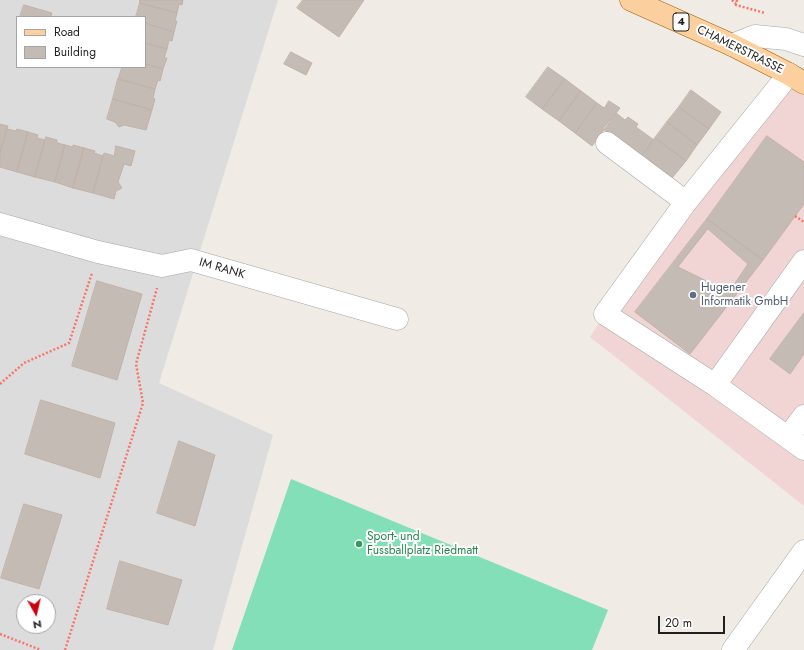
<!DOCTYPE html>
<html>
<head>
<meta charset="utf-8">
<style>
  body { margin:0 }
  #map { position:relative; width:804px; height:650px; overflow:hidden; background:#f0ece5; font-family:Jost,sans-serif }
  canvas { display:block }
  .legend { position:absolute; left:16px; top:16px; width:130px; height:52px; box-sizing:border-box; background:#fff; border:1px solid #a5a5a5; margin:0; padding:5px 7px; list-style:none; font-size:12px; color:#1f1f1f }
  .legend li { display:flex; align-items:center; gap:8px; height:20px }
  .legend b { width:20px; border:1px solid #a5a5a5 }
  .north { position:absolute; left:16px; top:594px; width:40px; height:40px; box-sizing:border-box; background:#fff; border:1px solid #a5a5a5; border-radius:50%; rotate:172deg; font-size:11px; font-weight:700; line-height:16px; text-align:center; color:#1f1f1f }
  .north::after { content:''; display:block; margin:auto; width:14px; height:18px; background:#ce000a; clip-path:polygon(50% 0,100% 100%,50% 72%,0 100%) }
  .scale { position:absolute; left:658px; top:616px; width:67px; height:18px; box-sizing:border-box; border:2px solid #1f1f1f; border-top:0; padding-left:5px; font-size:12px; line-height:14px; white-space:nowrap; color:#1f1f1f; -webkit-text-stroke:3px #fff; paint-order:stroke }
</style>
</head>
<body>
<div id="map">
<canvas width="804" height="650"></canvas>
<ul class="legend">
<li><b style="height:5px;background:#fccf9e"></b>Road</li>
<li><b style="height:11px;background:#c5bbb5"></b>Building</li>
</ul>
<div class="north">N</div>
<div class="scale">20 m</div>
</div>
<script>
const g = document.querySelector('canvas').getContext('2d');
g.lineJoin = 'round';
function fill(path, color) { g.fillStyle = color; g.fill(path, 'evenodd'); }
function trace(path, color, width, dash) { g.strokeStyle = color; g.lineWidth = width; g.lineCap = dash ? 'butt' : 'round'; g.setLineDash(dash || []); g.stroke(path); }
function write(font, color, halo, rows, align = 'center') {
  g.font = font + ' Jost,sans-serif'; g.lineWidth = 4; g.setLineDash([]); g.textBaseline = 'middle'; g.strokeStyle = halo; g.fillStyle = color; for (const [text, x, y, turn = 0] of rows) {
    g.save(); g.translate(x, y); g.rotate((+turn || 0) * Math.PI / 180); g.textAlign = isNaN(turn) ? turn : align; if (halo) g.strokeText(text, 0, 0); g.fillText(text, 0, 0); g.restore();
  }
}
fill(new Path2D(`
  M0 0H278L159 383 273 435 213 650H0ZM17 17H145V67H17ZM24 602H48V626H24Z`), '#dddcdc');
fill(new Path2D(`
  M789 74 804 84V506L590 337 605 314Z`), '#f1d5d5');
fill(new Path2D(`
  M291 479 608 610 592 650H232Z`), '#83dfb7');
const building = new Path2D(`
  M140 0H183L182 5 179 4 177 13 140 3Z
  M303 0H364L339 37 297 8Z
  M140 3 177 13 175 21H177L174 32 145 23V17H136Z
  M24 5 52 13 51 17H20Z
  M145 23 174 32 172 41 169 40 167 49 145 43Z
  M145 43 167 49 164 58H167L163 69 145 64Z
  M291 52 312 63 306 75 284 64Z
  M145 64 163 69 160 81 158 80 155 89 118 79 122 67H145Z
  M548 67 565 79 542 109 526 97Z
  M118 79 155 89 153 98 155 99 152 110 113 99Z
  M565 79 581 91 559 121 542 109Z
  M691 90 721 112 709 129 679 107Z
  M581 91 597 103 575 133 559 121Z
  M113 99 152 110 146 130 124 125 119 127 115 122 107 119Z
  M609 101 620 108 592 146 575 133 597 103 604 108Z
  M679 107 709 129 697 145 667 122Z
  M616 113 625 120 628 117 638 124 636 127 654 140 641 157 603 129Z
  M667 122 697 145 686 161 655 138Z
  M0 124 8 126 0 153Z
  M7 129 16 131 17 129 28 132 17 172 0 167V153Z
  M28 132 38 135 37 138 45 140 35 177 17 172Z
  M767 136 804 162V204L763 260 707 219Z
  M46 137 57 140V143L65 145 55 182 35 177Z
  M655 138 686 161 672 178 643 155Z
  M65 145 73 147V145L84 148 73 188 55 182Z
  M116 146 135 151 131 166 124 164 118 182 122 188 116 191 114 199 93 193 104 153 114 156Z
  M84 148 95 151 94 153 103 156 93 193 73 188Z
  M707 219 763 260 690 354 635 312Z
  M708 229 748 264 729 292 678 267Z
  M97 281 142 294 117 380 72 366Z
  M804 313V354L790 374 770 359Z
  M41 400 115 423 100 478 25 454Z
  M179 441 215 455 195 526 157 513Z
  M24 504 62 515 39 589 1 578Z
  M120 561 182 580 168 625 107 609Z`);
fill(building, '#c5bbb5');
trace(building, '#c2b2a8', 1);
const minor = new Path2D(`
  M732 45 755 36 786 39 804 45
  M789 74 686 202 605 314 715 385 804 261
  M607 143 686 202
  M0 224 98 252 162 266 191 260 397 319
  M715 385 804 449
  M788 437 804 416
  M733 650 804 551`);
const major = new Path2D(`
  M631 0 732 45 789 74 804 83`);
trace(minor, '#a6a6a6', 23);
trace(major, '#9a6000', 23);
trace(new Path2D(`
  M732 0 736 4
  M737 0 736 5 765 13
  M795 216 804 222
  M0 384 24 363 69 343 92 273
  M0 634 41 650
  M65 650 143 403 136 364 157 288`), '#fa746c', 2.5, [2, 2]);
trace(minor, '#fff', 22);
trace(major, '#fccf9e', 22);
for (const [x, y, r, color] of [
  [693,295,4,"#5c6f8a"],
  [359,544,4,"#2e9e5b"]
]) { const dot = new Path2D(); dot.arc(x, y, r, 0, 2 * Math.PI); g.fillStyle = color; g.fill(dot); trace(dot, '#fff', 1.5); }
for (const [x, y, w] of [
  [681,22,16]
]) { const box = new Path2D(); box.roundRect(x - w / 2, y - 9, w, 18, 3); g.fillStyle = '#fff'; g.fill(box); trace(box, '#1f1f1f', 1); }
write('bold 11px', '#1f1f1f', null, [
  ["4",681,22]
]);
write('12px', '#1f1f1f', '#fff', [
  ["CHAMERSTRASSE",740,50,26],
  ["IM RANK",222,269,16]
]);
write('12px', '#4e5e75', '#fff', [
  ["Hugener",701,288],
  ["Informatik GmbH",701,302]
], 'left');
write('12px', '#27864d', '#fff', [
  ["Sport- und",367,537],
  ["Fussballplatz Riedmatt",367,551]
], 'left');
</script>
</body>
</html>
